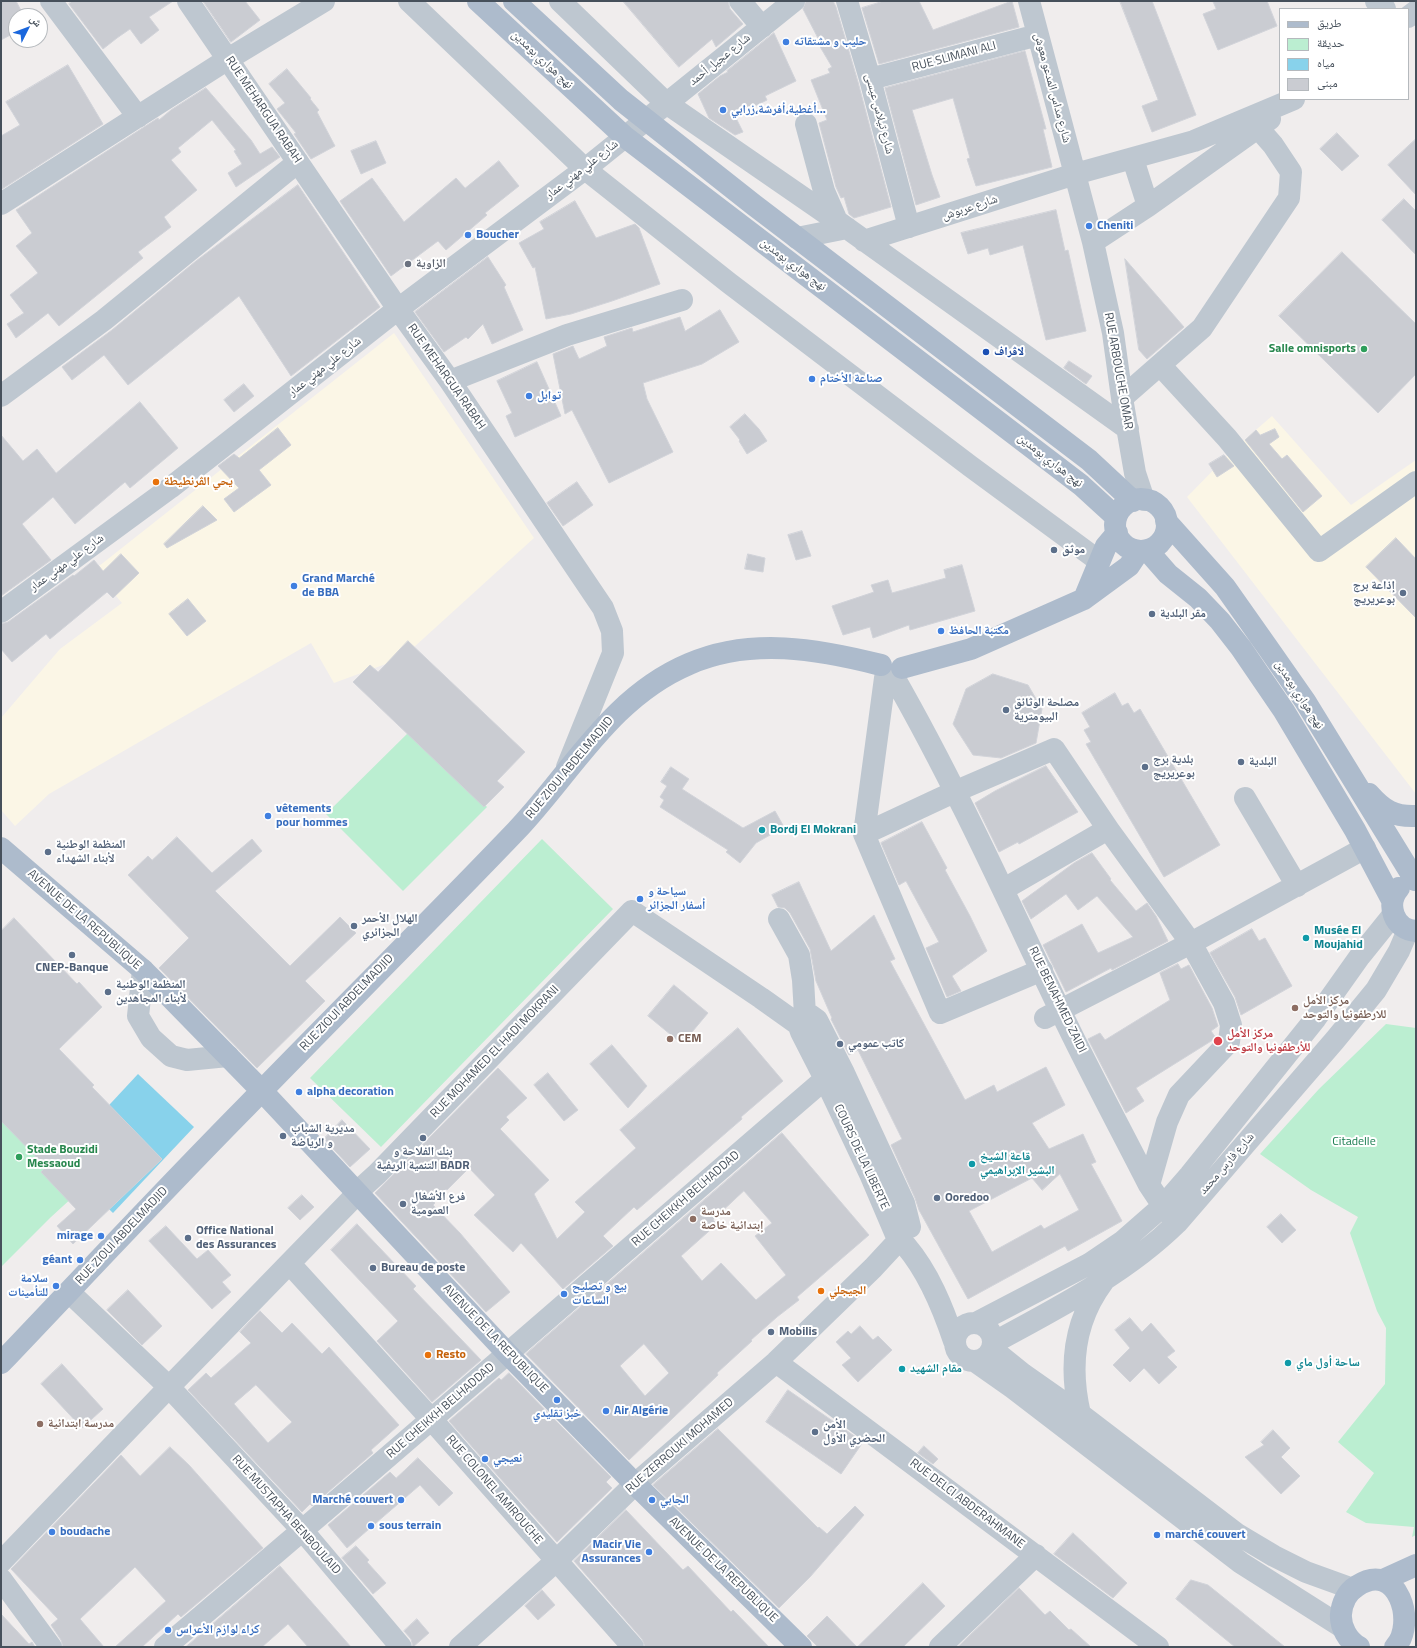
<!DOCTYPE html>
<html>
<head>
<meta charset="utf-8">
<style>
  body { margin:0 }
  #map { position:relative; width:1417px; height:1648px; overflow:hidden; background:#f0eded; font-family:"Titillium Web","Noto Naskh Arabic",sans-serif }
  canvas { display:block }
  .frame { position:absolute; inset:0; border:2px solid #46505b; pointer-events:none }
  .legend { position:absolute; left:1279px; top:8px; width:130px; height:92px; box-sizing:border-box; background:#fff; border:1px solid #b5b9bd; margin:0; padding:5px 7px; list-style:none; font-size:12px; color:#46505b }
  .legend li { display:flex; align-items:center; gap:8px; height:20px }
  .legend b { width:20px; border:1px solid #b5b9bd }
  .north { position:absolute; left:8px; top:8px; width:40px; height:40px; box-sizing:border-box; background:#fff; border:1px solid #b5b9bd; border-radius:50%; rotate:48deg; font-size:11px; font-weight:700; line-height:16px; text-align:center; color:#46505b }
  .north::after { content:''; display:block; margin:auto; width:14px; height:18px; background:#1a67dd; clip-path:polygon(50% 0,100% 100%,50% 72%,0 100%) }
</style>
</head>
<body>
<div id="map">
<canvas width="1417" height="1648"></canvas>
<div class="frame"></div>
<ul class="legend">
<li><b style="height:5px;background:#adbbcc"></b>طريق</li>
<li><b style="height:11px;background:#bbeed1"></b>حديقة</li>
<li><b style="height:11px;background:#88d2eb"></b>مياه</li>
<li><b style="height:11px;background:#caccd2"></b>مبنى</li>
</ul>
<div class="north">ش</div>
</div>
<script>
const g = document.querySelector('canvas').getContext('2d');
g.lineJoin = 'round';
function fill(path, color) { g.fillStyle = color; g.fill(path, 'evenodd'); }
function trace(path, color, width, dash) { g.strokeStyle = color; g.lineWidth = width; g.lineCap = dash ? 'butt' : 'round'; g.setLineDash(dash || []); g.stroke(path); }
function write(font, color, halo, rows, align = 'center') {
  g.font = font + ' "Titillium Web","Noto Naskh Arabic",sans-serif'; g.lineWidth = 4; g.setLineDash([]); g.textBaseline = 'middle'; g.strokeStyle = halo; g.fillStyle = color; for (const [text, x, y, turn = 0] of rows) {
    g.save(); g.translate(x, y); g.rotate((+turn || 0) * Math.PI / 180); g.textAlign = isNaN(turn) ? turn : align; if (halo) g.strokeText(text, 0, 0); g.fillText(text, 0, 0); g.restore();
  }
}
fill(new Path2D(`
  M394 333 534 538 402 658 334 683 311 643 49 794 15 826 1 810V718L60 649 122 603 94 570Z
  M1272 416 1351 505 1416 460V794L1187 497 1235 448Z`), '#fbf6e6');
fill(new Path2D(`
  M411 730 487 807 403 891 326 814Z
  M542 839 613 909 381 1147 310 1078Z
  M1386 1024 1416 1028V1535L1412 1537 1414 1527 1366 1523 1346 1512 1374 1473 1338 1442 1385 1384 1386 1328 1377 1311 1350 1233 1358 1217 1311 1190 1260 1154 1319 1089Z
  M1 1117 74 1196 51 1217 1 1267Z`), '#bbeed1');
fill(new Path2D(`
  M138 1074 194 1127 113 1213 58 1160Z`), '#88d2eb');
const building = new Path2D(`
  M1 1H16L24 16H16V32L1 40Z
  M72 1H173L149 17 159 30 141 44 130 29 117 38 103 49 69 4Z
  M203 1H245L260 20 231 42Z
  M623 1H728L730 9 743 24 716 47 712 39 679 67Z
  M806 1H833L836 7 858 82 891 207 854 218 849 214 844 197 841 198 836 187 819 123 827 120 811 80 830 73 828 69 832 67 819 45 821 44 803 9Z
  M884 1H919L933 30 1012 1 1019 27 879 64 862 8Z
  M1120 1H1152L1196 115 1152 132 1142 106 1158 100Z
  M1213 1H1267L1277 26 1218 50 1203 14 1216 9Z
  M774 33 796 81 765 96 767 100 735 116 743 132 735 135 709 118 698 94 720 76 728 72 727 71Z
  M1025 51 1046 129H1043L1052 167 976 186 967 159 970 158 953 98 912 110 932 175 940 197 916 205 885 88Z
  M68 65 103 124 2 189 1 136 20 125 6 102Z
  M287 69 311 98 310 99 319 110 317 112 335 146 311 159 294 134 296 133 277 109 285 103 269 84Z
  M206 88 251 140 260 154 272 147 280 157 236 187 228 173 242 164 234 151 236 150 212 120 178 148 181 152 171 160 197 190 164 217 171 227 138 252 143 258 59 326 48 313 16 338 7 324 24 313 10 295 38 273 16 246 32 233 16 210 158 118 159 120 171 110Z
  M1337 133 1359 156 1342 171 1320 149Z
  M1416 139V195L1388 165Z
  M376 141 386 163 361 174 351 151Z
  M499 161 519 186 485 213 487 215 446 250 438 241 391 276 340 201 372 178 404 222 456 178 465 188Z
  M298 185 380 307 291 376 239 296 128 385 104 355 72 380 62 367 112 330 196 261Z
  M1404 199 1416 211V255L1382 220Z
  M575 201 596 238 635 224 639 228 660 284 612 301 571 314 546 319 535 267 533 268 519 243 544 229 540 222Z
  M1056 210 1065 251 1068 250 1086 331 1046 340 1023 245 990 255 988 248 968 254 961 233Z
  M1342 252 1416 324V374L1378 413 1279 316Z
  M488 257 506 285 504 287 523 330 492 344 483 324 468 339 466 337 444 352 415 312Z
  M1125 259 1184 327 1147 359 1139 350Z
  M720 310 739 342 702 364 643 383 647 399 673 452 609 483 572 410 565 414 553 354 573 346 579 359 607 346 604 337 632 328 633 332 680 317 685 331Z
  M1069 361 1092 376 1086 384 1064 368Z
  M537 362 561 416 515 437 506 416 512 413 497 381Z
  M244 384 254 396 234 412 224 400Z
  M140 402 178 448 130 488 125 482 75 524 53 497 22 524 51 560 1 596V435L23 461 37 449 56 473Z
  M745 414 759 429 767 441 747 454 739 441 740 440 730 427Z
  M278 428 291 445 259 470 271 485 234 512 224 499 239 488 218 466 234 454 239 458Z
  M1275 429 1279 437 1269 444 1282 459 1287 455 1322 496 1303 512 1245 440 1256 430 1260 435Z
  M1224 455 1234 466 1217 477 1209 464Z
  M577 482 593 505 563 526 547 503Z
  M203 506 217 520 167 548 164 544Z
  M802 531 811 556 796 560 788 535Z
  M1396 538 1416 559V618L1366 567Z
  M121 554 139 573 113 598 107 592 50 639 46 634 12 662 1 649V624L8 622 73 575 74 576 94 560 103 571Z
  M748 554 765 558 763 572 745 569Z
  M962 565 975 611 910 630 909 625 873 638 870 627 843 635 832 606 874 592 871 585 888 580 892 593 946 578 944 570Z
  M188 599 206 621 187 636 169 614Z
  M408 641 525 752 497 781 504 787 484 807 353 682 370 665 378 672Z
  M993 674 1028 685 1042 709 1036 743 1001 758 973 755 953 724 966 689Z
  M1115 693 1122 706 1128 703 1134 713 1140 709 1220 845 1164 877 1086 744 1091 742 1084 730 1090 727 1082 713Z
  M1046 766 1078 812 1019 844 1018 842 999 852 975 803 995 791Z
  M671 767 689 779 682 789 743 828 775 811 784 827 756 843 740 863 726 852 728 850 660 807 664 800 660 797 667 786 661 782Z
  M922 822 947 868 945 870 970 916 987 951 952 976 961 991 947 997 926 948 939 942 906 881 899 885 881 843Z
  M177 837 212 873 252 839 262 851 215 891 290 966 340 917 356 933 305 981 325 1001 257 1068 159 968 189 938 128 875 148 856 152 860Z
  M1092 853 1111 879 1110 880 1136 911 1147 903 1156 916 1168 941 1112 970 1111 968 1066 992 1043 945 1082 924 1098 953 1133 937 1097 896 1078 910 1066 894 1031 919 1022 901 1074 863Z
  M799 882 831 951 874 915 895 959 890 961 965 1100 994 1085 997 1092 1046 1067 1065 1105 1032 1123 1049 1149 1083 1134 1096 1162 1091 1164 1122 1221 1068 1251 1065 1246 968 1299 919 1210 915 1198 891 1145 902 1139 858 1050 849 1055 831 1019 832 1018 816 981 810 949 790 913 785 908 778 907 772 895ZM1060 1174 1079 1210 1044 1229 1041 1225 992 1252 969 1211 1032 1178 1042 1190Z
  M14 918 77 984 79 982 102 1007 59 1049 94 1085 92 1087 162 1159 73 1244 57 1226 76 1209 41 1172 46 1167 1 1121V931Z
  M1252 929 1259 941 1265 938 1292 986 1241 1015 1235 997 1210 953Z
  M1178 964 1181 969 1189 965 1212 1008 1218 1026 1211 1031 1216 1038 1136 1088 1144 1101 1126 1113 1088 1039 1100 1033 1105 1040 1170 1000 1160 973Z
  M674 985 708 1013 682 1044 648 1016Z
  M738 1028 783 1081 741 1117 742 1119 637 1210 634 1207 603 1236 613 1246 563 1289 521 1243 513 1252 474 1215 495 1195 469 1168 447 1190 446 1189 433 1201 435 1203 433 1205 460 1233 510 1292 486 1312 375 1193 498 1068 527 1098 506 1117 509 1120 500 1129 549 1180 534 1194 557 1239 585 1212 575 1202 636 1148 620 1130Z
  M612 1045 647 1086 628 1108 590 1064Z
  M548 1073 578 1110 564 1121 534 1085Z
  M342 1120 370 1149 350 1167 324 1139Z
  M782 1133 869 1235 797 1297 799 1300 777 1317 751 1340 752 1341 717 1373 718 1375 629 1460 526 1354ZM744 1191 772 1223 755 1236 786 1275 756 1300 721 1263 702 1281 681 1256 717 1224 713 1220ZM644 1344 669 1373 645 1396 620 1366Z
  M302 1195 314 1207 300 1220 288 1208Z
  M1281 1214 1296 1230 1282 1243 1267 1227Z
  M357 1224 416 1286 413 1289 481 1360 432 1402 377 1341 398 1321 331 1250Z
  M166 1226 197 1259 208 1250 231 1275 222 1282 231 1292 212 1309 149 1241Z
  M128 1290 162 1326 142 1345 107 1310Z
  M260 1311 282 1333 292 1323 322 1354 329 1347 399 1425 371 1450 373 1453 312 1506 310 1504 302 1512 188 1390 206 1373 211 1378 251 1343 240 1332ZM256 1385 292 1422 268 1443 234 1404Z
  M1130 1318 1142 1332 1151 1323 1175 1351 1167 1357 1177 1367 1159 1384 1144 1368 1130 1382 1113 1365 1130 1348 1115 1330Z
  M860 1326 873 1340 878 1336 892 1350 858 1382 842 1365 851 1358 836 1342 848 1331 851 1334Z
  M62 1364 103 1409 82 1428 41 1384Z
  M509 1373 611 1477 606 1482 612 1488 557 1542 449 1421 499 1378 501 1380Z
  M788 1390 863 1442 841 1474 766 1422Z
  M718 1429 818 1528 819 1527 827 1534 855 1506 864 1515 810 1577 779 1608 653 1485Z
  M1273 1430 1290 1448 1281 1457 1300 1476 1281 1494 1245 1457 1264 1445 1261 1442Z
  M924 1446 938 1459 933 1464 918 1453Z
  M170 1447 189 1465 263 1548 181 1617 178 1614 142 1647H115L166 1601 135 1567 80 1619 104 1647H63L61 1640 51 1625 58 1619 11 1569 121 1455 140 1476Z
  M418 1458 453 1493 439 1506 420 1485 347 1548 328 1525 390 1472 396 1478Z
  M626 1510 683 1570 688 1566 731 1612 733 1610 769 1647H645L642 1639 574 1561Z
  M1073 1533 1127 1583 1113 1598 1054 1554Z
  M356 1546 369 1560 367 1562 386 1583 373 1594 342 1558Z
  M280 1566 351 1647H308L288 1624 262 1647H186Z
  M1191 1580 1208 1585 1285 1647H1235L1176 1599Z
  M923 1583 945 1606 903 1647H818L807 1636 827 1616 857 1647Z
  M1019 1588 1045 1615 1050 1611 1069 1630 1071 1629 1091 1647H958Z
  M542 1590 555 1605 538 1620 525 1606Z
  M1 1614 29 1644 32 1642 35 1647H1Z
  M417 1619 429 1633 413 1647 411 1639 404 1631Z`);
fill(building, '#caccd2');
trace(building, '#d1d3d9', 1);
trace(new Path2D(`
  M51 1 138 117
  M188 1 398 309 450 381 603 608 612 631 613 653 567 767
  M409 1 585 169 729 283 970 466 1099 561
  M560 1 666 103 837 221 1128 429
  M740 1 762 27
  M847 1 870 79 909 227
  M1029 1 1093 242 1113 333 1122 398 1135 473 1144 500
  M1376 1 1385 9
  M1408 17 1416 11
  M870 79 1038 35
  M806 124 824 191 837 221
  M1133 159 1148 206
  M1 204 228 59 324 1
  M797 238 847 228
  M864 241 1075 174 1194 141 1294 99
  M1093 242 1148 206 1270 119
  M1160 365 1227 438 1319 551 1416 482
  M450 381 567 335 682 300
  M1 396 104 320 298 162
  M1122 398 1202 328 1289 198 1291 172 1273 145 1258 128
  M1 612 170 488 398 309 585 169 794 1
  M885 678 864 834 940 1013 1042 970
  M895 679C956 786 1007 899 1060 1010 1088 1069 1119 1126 1149 1185L1163 1206 1177 1223
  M1245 798 1297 886
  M1108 829 1191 943 1224 1003 1231 1025 1229 1042 1179 1095 1167 1122 1149 1185
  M864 834 954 792 1054 749 1108 829 1004 889
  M779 919 799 955 803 980 805 1015
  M143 970 138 1016 151 1038 171 1056 187 1060 228 1056
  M1045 1018 1191 943 1365 848
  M896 1235 870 1174 825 1079 801 1032C798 1025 799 1020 805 1015H810L817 1020 844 1073 904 1203 910 1227
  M906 1246C929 1273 943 1308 954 1341
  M290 1264 432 1420 633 1647
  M69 1292 169 1387 303 1531 401 1647
  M955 1342a19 19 0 1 1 38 0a19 19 0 1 1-38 0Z
  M976 1323 1089 1264 1123 1241 1163 1206 1190 1175 1316 1018 1360 956 1393 915
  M993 1343C1057 1308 1125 1274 1177 1223L1335 1040 1376 990 1399 951 1408 930
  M992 1349 1023 1374 1080 1414 1237 1534 1274 1556 1306 1572 1353 1589
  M776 1362 1158 1647
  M976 1362 1013 1388 1241 1563 1342 1627
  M1080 1414C1069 1367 1074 1321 1103 1282
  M1 1562 169 1387 350 1201 356 1193 377 1174 632 911 761 998 799 1025
  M1 1579 51 1647
  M165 1647C387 1460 605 1268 825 1079
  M460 1647 556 1561 635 1484 776 1362 873 1268 898 1241
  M940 1647 1036 1555`), '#bec7d0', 22);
trace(new Path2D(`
  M478 1 625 137 1081 485 1116 517
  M514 1 621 100 754 205 1089 460 1133 501
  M1115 525a26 26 0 1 1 52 0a26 26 0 1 1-52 0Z
  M1166 521 1225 587 1268 648 1305 701 1415 880
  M1147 550 1168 574 1198 598 1220 621 1241 648 1284 711 1355 830 1392 900
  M1084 599 1106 546 1117 533
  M902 668 971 649 1084 599 1129 566 1139 551
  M1369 794C1383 810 1394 817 1416 816
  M1 848 143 970 171 998 262 1091 507 1353 635 1484 801 1647
  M1399 888C1385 904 1394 930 1416 931
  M1 1363C83 1277 164 1190 247 1106 336 1014 427 924 516 831 572 772 611 697 689 664 751 637 818 649 881 665
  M1383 1580 1416 1565
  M1359 1647C1348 1641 1340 1627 1341 1614 1342 1603 1347 1592 1357 1586 1398 1559 1417 1624 1395 1647`), '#adbbcc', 22);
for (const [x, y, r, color] of [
  [786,42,4,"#3f7fe0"],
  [723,110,4,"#3f7fe0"],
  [1089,226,4,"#3f7fe0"],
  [468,235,4,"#3f7fe0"],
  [408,264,4,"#6b7280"],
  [1364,349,4,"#2e9e5b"],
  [986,352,4,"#1a4fb4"],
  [812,379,4,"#3f7fe0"],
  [529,396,4,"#3f7fe0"],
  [156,482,4,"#e8710a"],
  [1054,550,4,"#5c6f8a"],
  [294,586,4,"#3f7fe0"],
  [1403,593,4,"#5c6f8a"],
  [1152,614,4,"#5c6f8a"],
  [941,631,4,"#3f7fe0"],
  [1006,710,4,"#5c6f8a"],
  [1241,762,4,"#5c6f8a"],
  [1145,767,4,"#5c6f8a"],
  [268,816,4,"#3f7fe0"],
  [762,830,4,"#0f9aa8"],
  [48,852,4,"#5c6f8a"],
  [640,899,4,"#3f7fe0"],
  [354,926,4,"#5c6f8a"],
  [1306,938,4,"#0f9aa8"],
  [72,955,4,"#5c6f8a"],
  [108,992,4,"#5c6f8a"],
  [1295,1008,4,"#8d6e63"],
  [670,1039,4,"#8d6e63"],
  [1218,1041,5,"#e0444e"],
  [840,1044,4,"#5c6f8a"],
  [299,1092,4,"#3f7fe0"],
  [283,1136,4,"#5c6f8a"],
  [423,1138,4,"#5c6f8a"],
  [19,1157,4,"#2e9e5b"],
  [972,1164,4,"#0f9aa8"],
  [937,1198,4,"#5c6f8a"],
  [403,1204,4,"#5c6f8a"],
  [693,1219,4,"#8d6e63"],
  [101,1236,4,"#3f7fe0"],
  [188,1238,4,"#5c6f8a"],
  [80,1260,4,"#3f7fe0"],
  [373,1268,4,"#5c6f8a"],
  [56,1286,4,"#3f7fe0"],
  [821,1291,4,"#e8710a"],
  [564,1294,4,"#3f7fe0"],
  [771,1332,4,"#5c6f8a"],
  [428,1355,4,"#e8710a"],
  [1288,1363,4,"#0f9aa8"],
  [902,1369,4,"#0f9aa8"],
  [557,1400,4,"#3f7fe0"],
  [606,1411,4,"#3f7fe0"],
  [40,1424,4,"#8d6e63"],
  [815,1432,4,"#5c6f8a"],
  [485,1459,4,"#3f7fe0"],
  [401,1500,4,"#3f7fe0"],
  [652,1500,4,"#3f7fe0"],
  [371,1526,4,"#3f7fe0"],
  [52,1532,4,"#3f7fe0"],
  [1157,1535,4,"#3f7fe0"],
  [649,1552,4,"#3f7fe0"],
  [168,1630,4,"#3f7fe0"]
]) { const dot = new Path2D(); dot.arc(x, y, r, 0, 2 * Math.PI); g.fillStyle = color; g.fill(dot); trace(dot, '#fff', 1.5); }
write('bold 12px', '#366cbe', '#fff', [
  ["حليب و مشتقاته",794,42],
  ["أغطية،أفرشة،زرابي...",731,110],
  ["Cheniti",1097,226],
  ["Boucher",476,235],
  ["صناعة الأختام",820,379],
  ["توابل",537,396],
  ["Grand Marché",302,579],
  ["de BBA",302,593],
  ["مكتبة الحافظ",949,631],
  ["vêtements",276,809],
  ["pour hommes",276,823],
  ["سياحة و",648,892],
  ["أسفار الجزائر",648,906],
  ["alpha decoration",307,1092],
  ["mirage",93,1236,"right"],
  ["géant",72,1260,"right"],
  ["سلامة",48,1279,"right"],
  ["للتأمينات",48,1293,"right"],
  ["بيع و تصليح",572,1287],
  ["الساعات",572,1301],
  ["Air Algérie",614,1411],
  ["خبز تقليدي",557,1414,"center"],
  ["نعيجي",493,1459],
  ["Marché couvert",393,1500,"right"],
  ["الجابي",660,1500],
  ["sous terrain",379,1526],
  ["boudache",60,1532],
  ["marché couvert",1165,1535],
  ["Macir Vie",641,1545,"right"],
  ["Assurances",641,1559,"right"],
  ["كراء لوازم الأعراس",176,1630]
], 'left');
write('12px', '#46505b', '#fff', [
  ["RUE SLIMANI ALI",954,57,-15],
  ["نهج هواري بومدين",542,60,43],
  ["شارع عجيل أحمد",720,60,-39],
  ["شارع مداس المدعو معوش",1052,88,75],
  ["RUE MEHARGUA RABAH",263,110,56],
  ["شارع تيلاس عيسى",879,114,75],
  ["شارع علي مهني عمار",582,170,-38],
  ["شارع عربوش",970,208,-18],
  ["نهج هواري بومدين",793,265,37],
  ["شارع علي مهني عمار",325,367,-38],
  ["RUE ARBOUCHE OMAR",1118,371,80],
  ["RUE MEHARGUA RABAH",446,377,55],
  ["نهج هواري بومدين",1050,461,38],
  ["شارع علي مهني عمار",67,563,-36],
  ["نهج هواري بومدين",1299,695,57],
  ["RUE ZIOUI ABDELMADJID",570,768,-50],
  ["AVENUE DE LA REPUBLIQUE",84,920,41],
  ["RUE BENAHMED ZAIDI",1057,1000,64],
  ["RUE ZIOUI ABDELMADJID",347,1003,-46],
  ["RUE MOHAMED EL HADI MOKRANI",495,1052,-46],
  ["COURS DE LA LIBERTE",861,1157,65],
  ["شارع فارس محمد",1227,1164,-49],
  ["RUE CHEIKKH BELHADDAD",686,1199,-41],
  ["RUE ZIOUI ABDELMADJID",122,1236,-47],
  ["AVENUE DE LA REPUBLIQUE",495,1339,46],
  ["RUE CHEIKKH BELHADDAD",441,1411,-41],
  ["RUE ZERROUKI MOHAMED",680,1446,-41],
  ["RUE COLONEL AMIROUCHE",494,1490,49],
  ["RUE DELCI ABDERAHMANE",967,1504,37],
  ["RUE MUSTAPHA BENBOULAID",286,1515,48],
  ["AVENUE DE LA REPUBLIQUE",723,1570,44]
]);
write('bold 12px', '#5b616d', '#fff', [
  ["الزاوية",416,264]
], 'left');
write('bold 12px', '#27864d', '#fff', [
  ["Salle omnisports",1356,349],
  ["Stade Bouzidi",27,1150,"left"],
  ["Messaoud",27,1164,"left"]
], 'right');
write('bold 12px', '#164399', '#fff', [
  ["لاڤراف",994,352]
], 'left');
write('bold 12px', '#c56008', '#fff', [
  ["يحي الڤرنطيطة",164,482],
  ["الجيجلي",829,1291],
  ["Resto",436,1355]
], 'left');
write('bold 12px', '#4e5e75', '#fff', [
  ["موثق",1062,550],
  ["إذاعة برج",1395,586,"right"],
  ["بوعريريج",1395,600,"right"],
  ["مقر البلدية",1160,614],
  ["مصلحة الوثائق",1014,703],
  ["البيومترية",1014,717],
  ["بلدية برج",1153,760],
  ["بوعريريج",1153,774],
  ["البلدية",1249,762],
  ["المنظمة الوطنية",56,845],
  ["لأبناء الشهداء",56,859],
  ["الهلال الأحمر",362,919],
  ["الجزائري",362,933],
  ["CNEP-Banque",72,968,"center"],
  ["المنظمة الوطنية",116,985],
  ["لأبناء المجاهدين",116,999],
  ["كاتب عمومي",848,1044],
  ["مديرية الشباب",291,1129],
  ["و الرياضة",291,1143],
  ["بنك الفلاحة و",423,1152,"center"],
  ["التنمية الريفية BADR",423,1166,"center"],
  ["فرع الأشغال",411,1197],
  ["العمومية",411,1211],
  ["Ooredoo",945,1198],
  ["Office National",196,1231],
  ["des Assurances",196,1245],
  ["Bureau de poste",381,1268],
  ["Mobilis",779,1332],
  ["الأمن",823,1425],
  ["الحضري الأول",823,1439]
], 'left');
write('bold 12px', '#0d838f', '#fff', [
  ["Bordj El Mokrani",770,830],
  ["Musée El",1314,931],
  ["Moujahid",1314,945],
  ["قاعة الشيخ",980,1157],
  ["البشير الإبراهيمي",980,1171],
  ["ساحة أول ماي",1296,1363],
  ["مقام الشهيد",910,1369]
], 'left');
write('bold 12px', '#785e54', '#fff', [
  ["مركز الأمل",1303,1001],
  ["للارطفونيا والتوحد",1303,1015],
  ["CEM",678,1039],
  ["مدرسة",701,1212],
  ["إبتدائية خاصة",701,1226],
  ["مدرسة ابتدائية",48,1424]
], 'left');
write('bold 12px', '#be3a42', '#fff', [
  ["مركز الأمل",1227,1034],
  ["للأرطفونيا والتوحد",1227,1048]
], 'left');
write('12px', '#177b4e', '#fff', [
  ["Citadelle",1354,1142]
]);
</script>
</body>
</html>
